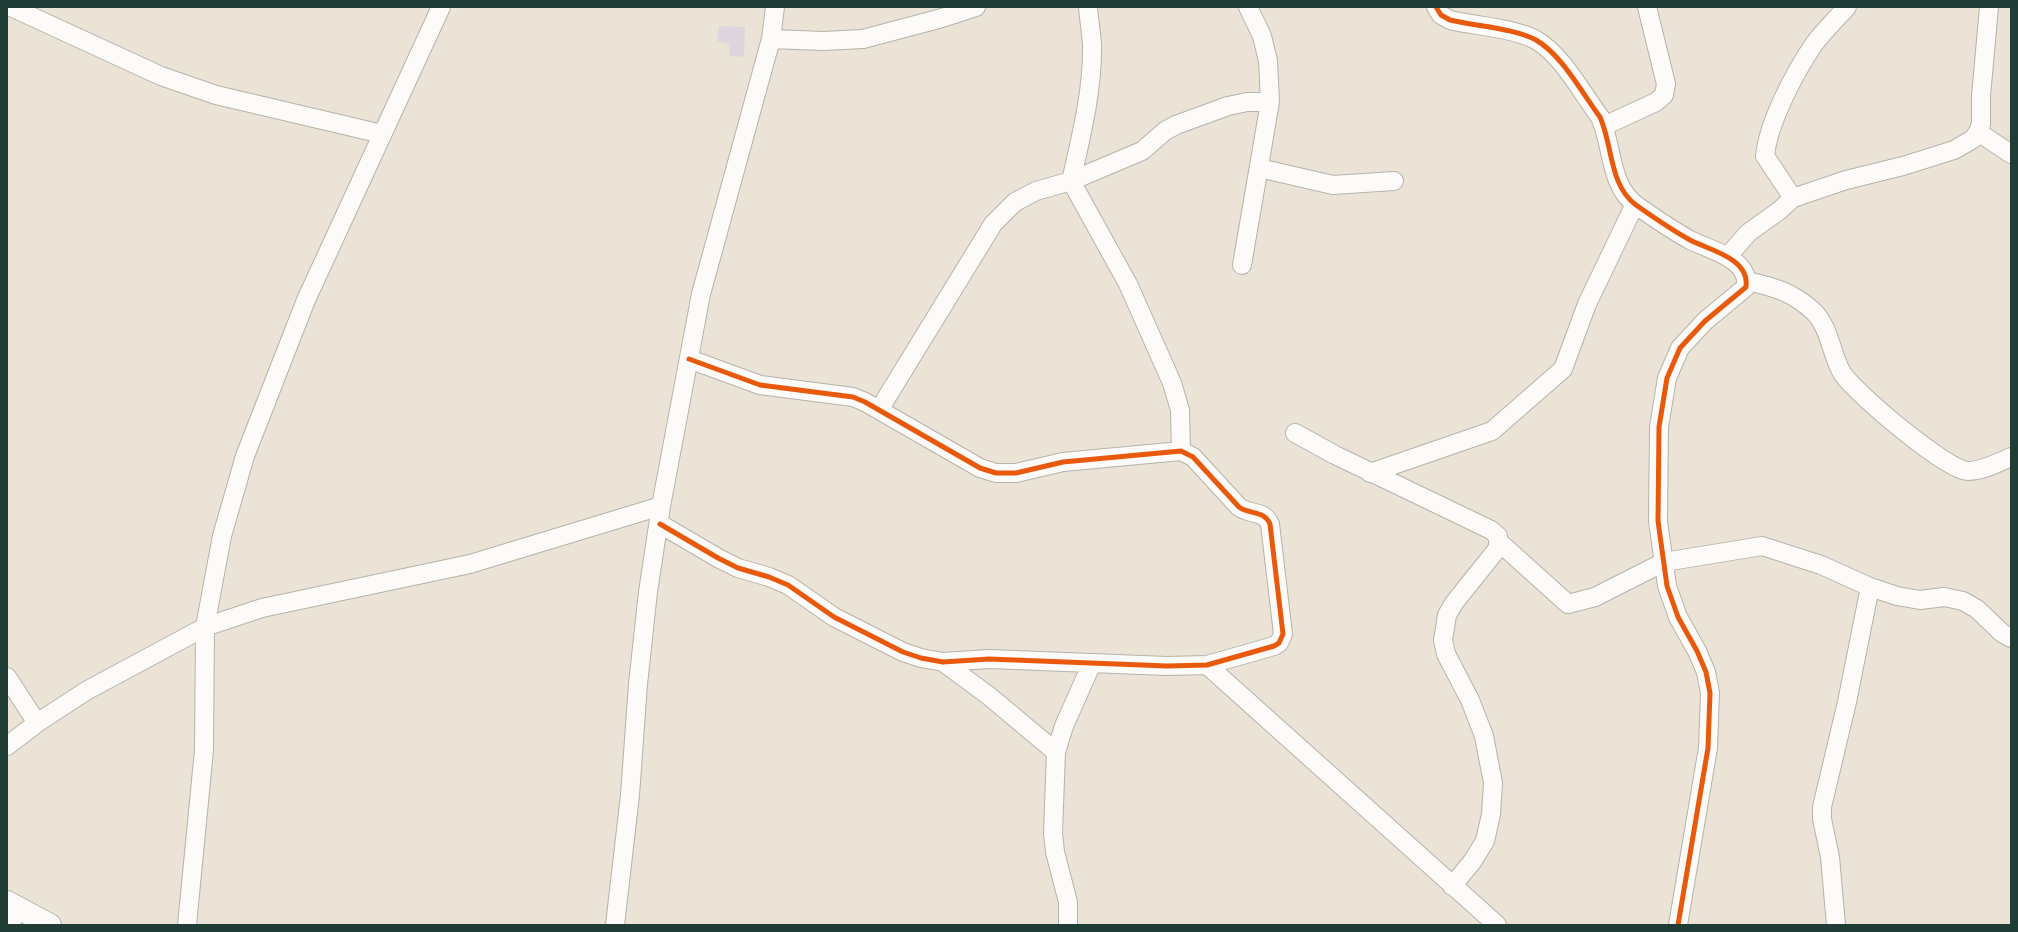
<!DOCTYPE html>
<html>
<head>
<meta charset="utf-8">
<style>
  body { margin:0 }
  #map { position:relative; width:2018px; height:932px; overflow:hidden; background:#ebe3d6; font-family:Delius,sans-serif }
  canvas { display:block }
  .frame { position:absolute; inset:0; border:8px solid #1f3d34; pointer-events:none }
</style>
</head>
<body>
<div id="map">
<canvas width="2018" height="932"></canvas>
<div class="frame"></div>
</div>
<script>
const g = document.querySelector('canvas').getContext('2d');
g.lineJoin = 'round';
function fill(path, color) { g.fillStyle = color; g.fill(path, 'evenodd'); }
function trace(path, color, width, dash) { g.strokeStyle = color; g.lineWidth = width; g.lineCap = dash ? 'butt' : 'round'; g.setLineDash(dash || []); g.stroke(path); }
fill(new Path2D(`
  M719 26 745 27 744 57 729 56V44L717 41Z`), '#ded6df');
const minor = new Path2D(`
  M11 7 161 76 216 95 382 134
  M1088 7C1089 19 1091 32 1092 44 1093 90 1081 137 1071 181L1128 284 1172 383 1180 410 1181 451
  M1436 7 1441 15 1450 20C1474 26 1514 28 1536 40 1562 55 1582 93 1600 117 1613 146 1609 185 1636 205 1653 217 1672 230 1690 240 1709 250 1750 258 1746 287L1705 321 1680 348 1667 378 1659 427 1658 521 1667 586 1678 617 1697 651 1706 672 1710 693 1708 748 1678 925
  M771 39 824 41 863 39 942 18 976 7
  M1604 126 1656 102 1664 95 1666 84 1647 7
  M1978 132 2011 154
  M1259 168 1333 185 1394 181
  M1793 198 1765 156C1768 123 1795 72 1814 44 1824 31 1836 19 1847 7
  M1728 256 1748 233 1780 210 1793 198 1846 180 1903 166 1954 150 1973 139 1978 132 1981 124V96L1989 7
  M1242 265 1270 102 1268 61 1262 36 1248 7
  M1747 281C1774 287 1793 292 1814 312 1830 328 1831 354 1842 373 1855 393 1946 470 1968 471 1982 471 1998 463 2011 457
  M879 410 993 224 1015 202 1036 191 1071 181 1142 151 1165 131 1176 125 1228 106 1247 102H1270
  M1295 433 1335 455 1491 530 1498 536V548L1454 603 1447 615 1445 628 1443 640 1446 654 1470 700 1484 736 1493 783 1491 814 1485 841 1472 862 1452 886
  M1370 473 1492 431 1563 369 1587 304 1635 204
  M660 524 718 558 738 568 769 577 788 585 834 617 903 652 921 658 943 662 989 659 1167 666 1207 665 1274 646 1279 643 1283 634 1270 524C1264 510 1250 515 1239 507L1193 457 1181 451 1063 462 1016 473H996L980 468 865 402 853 397 760 385 689 359
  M1499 542 1568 604 1595 597 1664 562 1762 546 1821 565 1870 587 1897 596 1920 600 1944 597 1963 601 1977 609 2002 633 2011 638
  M943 662 989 696 1056 752
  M1207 665 1497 925
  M7 677 37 723
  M7 746 37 723 86 691 205 627 262 608 470 564 661 506
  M187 925 204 750 205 627 222 536 245 456 306 300 441 7
  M615 925 630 795 638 684 648 592 661 506 701 294 771 39 775 7
  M1068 925V902L1055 852 1053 833 1056 752 1064 726 1092 663
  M1836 925 1830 857 1822 819V807L1847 702 1870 587`);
const highway = new Path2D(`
  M7 902 50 925
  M7 923 10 925`);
trace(minor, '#b5b3aa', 20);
trace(highway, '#b5b3aa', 24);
trace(minor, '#fcfbf9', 18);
trace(highway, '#fcfbf9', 22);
trace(new Path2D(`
  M1436 7 1441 15 1450 20C1474 26 1514 28 1536 40 1562 55 1582 93 1600 117 1613 146 1609 185 1636 205 1653 217 1672 230 1690 240 1709 250 1750 258 1746 287L1705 321 1680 348 1667 378 1659 427 1658 521 1667 586 1678 617 1697 651 1706 672 1710 693 1708 748 1678 925
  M660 524 718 558 738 568 769 577 788 585 834 617 903 652 921 658 943 662 989 659 1167 666 1207 665 1274 646 1279 643 1283 634 1270 524C1264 510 1250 515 1239 507L1193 457 1181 451 1063 462 1016 473H996L980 468 865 402 853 397 760 385 689 359`), '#e8590c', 5);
</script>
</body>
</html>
